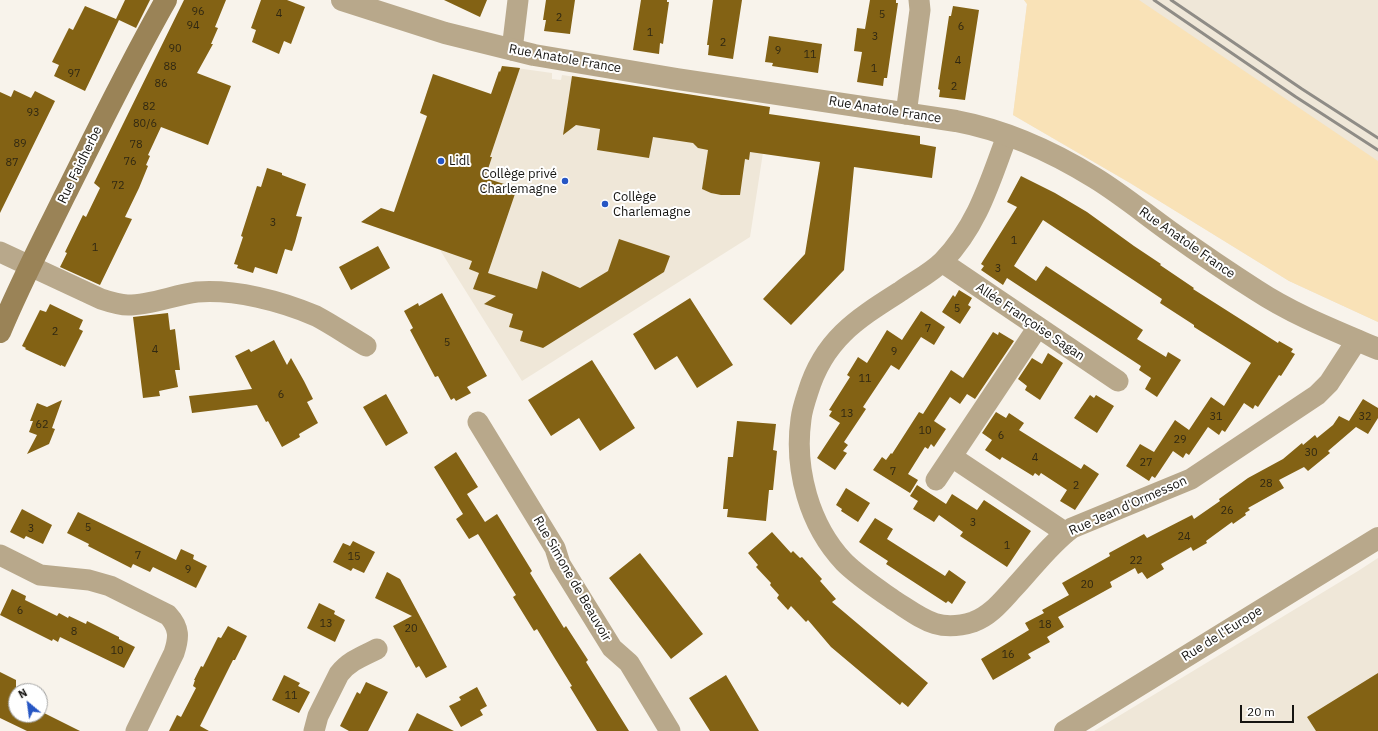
<!DOCTYPE html>
<html>
<head>
<meta charset="utf-8">
<style>
  body { margin:0 }
  #map { position:relative; width:1378px; height:731px; overflow:hidden; background:#f8f3eb; font-family:"IBM Plex Sans",sans-serif }
  canvas { display:block }
  .north { position:absolute; left:8px; top:683px; width:40px; height:40px; box-sizing:border-box; background:#fff; border:1px solid #a1a1a0; border-radius:50%; rotate:331deg; font-size:11px; font-weight:700; line-height:16px; text-align:center; color:#151411 }
  .north::after { content:''; display:block; margin:auto; width:14px; height:18px; background:#2656c4; clip-path:polygon(50% 0,100% 100%,50% 72%,0 100%) }
  .scale { position:absolute; left:1240px; top:705px; width:54px; height:18px; box-sizing:border-box; border:2px solid #151411; border-top:0; padding-left:5px; font-size:12px; line-height:14px; white-space:nowrap; color:#151411; -webkit-text-stroke:3px #fff; paint-order:stroke }
</style>
</head>
<body>
<div id="map">
<canvas width="1378" height="731"></canvas>
<div class="north">N</div>
<div class="scale">20 m</div>
</div>
<script>
const g = document.querySelector('canvas').getContext('2d');
g.lineJoin = 'round';
function fill(path, color) { g.fillStyle = color; g.fill(path, 'evenodd'); }
function trace(path, color, width, dash) { g.strokeStyle = color; g.lineWidth = width; g.lineCap = dash ? 'butt' : 'round'; g.setLineDash(dash || []); g.stroke(path); }
function write(font, color, halo, rows, align = 'center') {
  g.font = font + ' "IBM Plex Sans",sans-serif'; g.lineWidth = 4; g.setLineDash([]); g.textBaseline = 'middle'; g.strokeStyle = halo; g.fillStyle = color; for (const [text, x, y, turn = 0] of rows) {
    g.save(); g.translate(x, y); g.rotate((+turn || 0) * Math.PI / 180); g.textAlign = isNaN(turn) ? turn : align; if (halo) g.strokeText(text, 0, 0); g.fillText(text, 0, 0); g.restore();
  }
}
fill(new Path2D(`
  M1024 0H1378V322L1289 281 1130 183 1013 115 1027 4Z
  M502 66 552 73V79L561 80 562 75 770 107 750 237 522 381 440 250Z
  M1378 558V731H1094L1358 571Z`), '#efe7d8');
fill(new Path2D(`
  M1024 0H1139L1378 161V322L1289 281 1130 183 1013 115 1027 4Z`), '#f9e2b7');
fill(new Path2D(`
  M125 0H150L136 28 119 20 85 91 54 76 59 65 52 62 69 28 73 30 85 6 116 19Z
  M184 0H226L215 27 218 28 211 44H213L197 73 231 86 208 145 161 127 148 155 150 156 146 165 148 166 139 188 125 217 132 219 100 285 60 267 67 253 65 252 83 215 86 217 100 188 94 183Z
  M261 0H287L305 7 291 44 284 41 279 54 252 42 256 30 251 28Z
  M444 0H487L480 17Z
  M546 0H575L570 34 544 31 546 20H543Z
  M641 0H667V2H669L663 44 660 43 659 54 633 50Z
  M713 0H742L733 59 708 55 709 45H707Z
  M870 0H896V3H898L887 78H884L883 86 857 82 862 52 854 51 857 28 865 29Z
  M953 6 979 10 965 100 939 97 940 90 938 89 949 16H951Z
  M769 36 822 44 818 73 772 66 773 63 765 62Z
  M502 66 520 68 490 157H492L485 178 517 188 488 273 537 289 542 271 580 288 608 271 619 239 670 256 664 272 543 348 520 341 523 331 509 327 513 314 484 304 496 296 473 289 479 273 469 269 472 261 361 222 381 208 394 212 427 116 420 113 433 74 491 94 499 71 500 72Z
  M572 76 770 107 769 114 920 136V144L936 147 932 178 854 167 844 270 791 325 763 299 805 254 820 162 750 152 749 160 745 159 740 195H721L711 193 702 189 708 150 698 148 693 143 653 137 649 158 597 150 600 129 576 125 563 135Z
  M14 90 31 98 35 91 55 101 0 213V92L11 97Z
  M267 168 282 173V175L306 184 296 216 302 217 295 242 292 251 285 249 277 274 255 267 253 273 237 268 238 265 234 264 243 237 241 236 257 186 261 187Z
  M1021 176 1055 193 1087 212 1134 246 1161 264 1160 265 1194 288 1193 289 1278 343 1279 341 1293 349 1291 352 1295 354 1281 376 1279 375 1258 407 1255 405 1253 409 1244 403 1225 432 1222 430 1219 435 1208 427 1189 455 1186 453 1183 458 1173 451 1155 478 1152 476 1149 481 1126 466 1140 444 1154 452 1175 420 1189 430 1211 397 1224 406 1251 363 1194 327V325L1160 303 1162 299 1043 220 1014 266 1036 281 1046 266 1143 330 1137 339 1166 357 1168 352 1181 360 1157 397 1145 389 1151 378 1139 370 1141 366 1007 278 1003 285 981 270 984 266 981 264 1017 207 1007 202Z
  M378 246 390 268 351 290 339 267Z
  M959 290 972 298 968 305 971 307 960 324 942 312 953 295 955 297Z
  M442 293 487 376 467 387 471 393 456 401 454 398 451 400 438 376 435 377 410 330 413 328 404 311 418 303 419 306Z
  M690 298 733 365 697 388 677 356 655 370 633 334Z
  M50 304 83 320 79 329 83 331 65 367 61 365V366L25 349 26 348 22 346 40 310 46 312Z
  M921 311 945 327 934 345 921 337 899 370 891 365 863 407 866 409 844 442 848 445 843 451 847 453 835 470 817 458 840 423 829 416 832 411 829 410 850 377 847 375 858 357 867 363 887 330 902 340Z
  M168 313 170 330 175 329 180 370H175L178 387 159 391 160 396 143 398 133 317Z
  M993 332 998 335 999 332 1014 341 975 399 967 394 960 404 950 397 934 421 946 429 934 447 931 444 928 449 925 447 908 474 918 480 910 493 873 470 882 457 886 460 891 453 892 454 919 412 923 414 951 370 963 378Z
  M274 340 287 365 291 358 304 381 313 399 307 402 318 423 299 434 300 437 282 447 268 421 266 422 257 405 192 413 189 396 252 389 235 356 249 349 251 352Z
  M1048 353 1063 363 1040 400 1025 390 1027 386 1018 379 1032 358 1042 364Z
  M592 360 635 428 600 451 579 418 551 436 528 400Z
  M386 394 408 433 386 446 363 407Z
  M1090 395 1094 398 1096 395 1114 406 1097 433 1074 418Z
  M1363 399 1378 408V418L1368 434 1356 427 1328 451 1330 453 1308 471 1304 467 1279 480 1284 488 1248 508 1250 510 1245 513 1246 515 1233 524 1232 522 1206 541 1207 543 1193 551 1191 547 1161 564 1164 569 1147 579 1142 572 1138 574 1135 568 1110 582 1112 587 1058 617 1064 627 1047 637 1050 642 1028 654 1031 658 993 680 981 659 1029 630 1025 623 1044 613 1042 610 1069 595 1062 583 1110 556 1109 553 1144 534 1147 538 1192 515 1194 519 1220 501 1219 499 1248 478 1283 459 1302 443 1303 445 1315 435 1317 438 1333 425 1339 416 1349 421Z
  M62 400 52 428 55 429 49 444 27 454 37 435 29 432 33 421H30L37 403 47 407Z
  M996 412 1006 418 1009 413 1024 423 1019 430 1081 469 1084 464 1099 474 1075 510 1060 501 1067 490 1041 473 1039 476 1035 473 1033 476 1002 457 1000 460 985 450 992 440 982 433Z
  M737 421 776 424 773 450 777 451 773 490H769L766 521 727 517 728 509H723L728 457H733Z
  M456 452 478 487 467 494 485 522 497 514 532 571 530 573 564 628 566 626 588 660 586 662 629 731H597L570 687 572 686 554 657 537 629 534 631 513 597 516 595 478 534 469 539 456 519 463 514 434 467Z
  M917 485 946 504 952 494 977 510 984 500 1031 531 1007 567 960 536 963 532 939 515 934 522 913 509 918 501 910 496Z
  M846 488 870 503 858 522 841 511 842 509 836 505Z
  M22 509 52 525 43 544 26 536 24 539 10 532Z
  M78 512 176 560 181 549 194 555 193 559 207 566 196 588 153 567 150 572 133 564 131 568 88 546 89 544 67 533Z
  M875 518 893 529 887 539 945 576 949 570 966 582 952 604 948 601 946 603 886 564 888 561 859 542Z
  M772 532 791 553 793 551 800 558 802 557 822 579 820 581 836 599 832 602 928 683 908 707 902 702 900 705 831 647 808 620 806 622 791 606 788 610 777 598 779 595 770 585 771 583 756 567 758 565 748 553Z
  M353 541 375 552 364 573 353 568 351 571 333 562 343 543 350 546Z
  M640 553 703 634 671 659 609 578Z
  M387 572 400 579 447 667 426 678 419 666 416 668 393 626 412 616 375 598Z
  M12 589 26 596 25 600 57 616 59 613 68 618 69 616 86 624 87 621 119 637V639L135 647 124 668 60 637 58 642 53 639 52 641 0 615Z
  M319 603 335 611 334 614 345 620 335 642 307 628Z
  M228 626 247 636 235 660H233L200 726 209 731H169L177 715 181 717 196 688 193 686 195 680H194L201 666 203 667 218 637 221 638Z
  M0 672 16 680V715H40V711L80 731H27L0 718Z
  M1378 673V731H1316L1307 717Z
  M284 675 300 683 298 686 310 692 299 713 272 700Z
  M726 675 742 702 759 731H710L689 698Z
  M366 682 388 692 368 731H349L340 726 357 692 360 694Z
  M477 687 487 706 480 710 483 715 461 727 449 706 461 700 459 697Z
  M417 713 454 731H408Z`), '#836214');
trace(new Path2D(`
  M512 50 518 0
  M906 114 920 10 919 0
  M1007 136C990 181 978 225 943 261 931 273 915 281 901 291 857 319 824 339 808 392 805 401 802 410 801 419 794 469 809 525 844 562 859 577 878 589 895 601 923 619 938 633 973 622 990 616 1001 602 1013 589 1032 569 1049 545 1072 528L1191 479 1317 395 1329 383 1357 340
  M0 252 101 299C110 302 119 305 128 305 151 305 174 295 197 292 235 289 281 301 316 316 333 325 349 336 366 346
  M942 262 1118 381
  M478 422 555 548 560 564 612 648 629 663 670 731
  M952 457 1066 533
  M936 480 1038 327
  M0 555 40 575 89 580 110 586 168 615C180 628 179 638 174 653L136 731
  M314 731 318 716 339 674C349 661 363 656 377 649`), '#b8a88b', 21);
trace(new Path2D(`
  M342 0 445 33 534 55 677 79 956 121C1004 130 1053 152 1095 178 1121 194 1144 213 1169 231 1197 251 1226 271 1256 290 1294 315 1336 331 1378 349
  M1065 731 1378 538`), '#b8a88b', 22);
trace(new Path2D(`
  M0 332C19 286 42 242 64 197 97 131 129 65 166 0`), '#9a8357', 22);
trace(new Path2D(`
  M1154 0 1296 97 1378 150
  M1171 0 1302 89 1378 138`), '#8f8c86', 3);
for (const [x, y, r, color] of [
  [441,161,4,"#2656c4"],
  [565,181,4,"#2656c4"],
  [605,204,4,"#2656c4"]
]) { const dot = new Path2D(); dot.arc(x, y, r, 0, 2 * Math.PI); g.fillStyle = color; g.fill(dot); trace(dot, '#fff', 1.5); }
write('11px', '#302812', null, [
  ["96",198,12],
  ["4",279,14],
  ["5",882,15],
  ["2",559,18],
  ["94",193,26],
  ["6",961,27],
  ["1",650,33],
  ["3",875,37],
  ["2",723,43],
  ["90",175,49],
  ["9",778,51],
  ["11",810,55],
  ["4",958,61],
  ["88",170,67],
  ["1",874,69],
  ["97",74,74],
  ["86",161,84],
  ["2",954,87],
  ["82",149,107],
  ["93",33,113],
  ["80/6",145,124],
  ["89",20,144],
  ["78",136,145],
  ["76",130,162],
  ["87",12,163],
  ["72",118,186],
  ["3",273,223],
  ["1",1014,241],
  ["1",95,248],
  ["3",998,269],
  ["5",957,309],
  ["7",928,329],
  ["2",55,332],
  ["5",447,343],
  ["4",155,350],
  ["9",894,352],
  ["11",865,379],
  ["6",281,395],
  ["13",847,414],
  ["31",1216,417],
  ["32",1365,417],
  ["62",42,425],
  ["10",925,431],
  ["6",1001,436],
  ["29",1180,440],
  ["30",1311,453],
  ["4",1035,458],
  ["27",1146,463],
  ["7",893,472],
  ["28",1266,484],
  ["2",1076,486],
  ["26",1227,511],
  ["3",973,523],
  ["5",88,528],
  ["3",31,529],
  ["24",1184,537],
  ["1",1007,546],
  ["7",138,556],
  ["15",354,557],
  ["22",1136,561],
  ["9",188,570],
  ["20",1087,585],
  ["6",20,611],
  ["13",326,624],
  ["18",1045,625],
  ["20",411,629],
  ["8",74,632],
  ["10",117,651],
  ["16",1008,655],
  ["11",291,696]
]);
write('13px', '#151411', '#fff', [
  ["Rue Anatole France",565,59,10],
  ["Rue Anatole France",885,110,9],
  ["Rue Faidherbe",80,165,-64],
  ["Rue Anatole France",1187,243,35],
  ["Allée Françoise Sagan",1030,322,34],
  ["Rue Jean d'Ormesson",1128,506,-24],
  ["Rue Simone de Beauvoir",572,579,60],
  ["Rue de l'Europe",1222,634,-32]
]);
write('13px', '#151411', '#fff', [
  ["Lidl",449,161],
  ["Collège privé",557,174,"right"],
  ["Charlemagne",557,189,"right"],
  ["Collège",613,197],
  ["Charlemagne",613,212]
], 'left');
</script>
</body>
</html>
